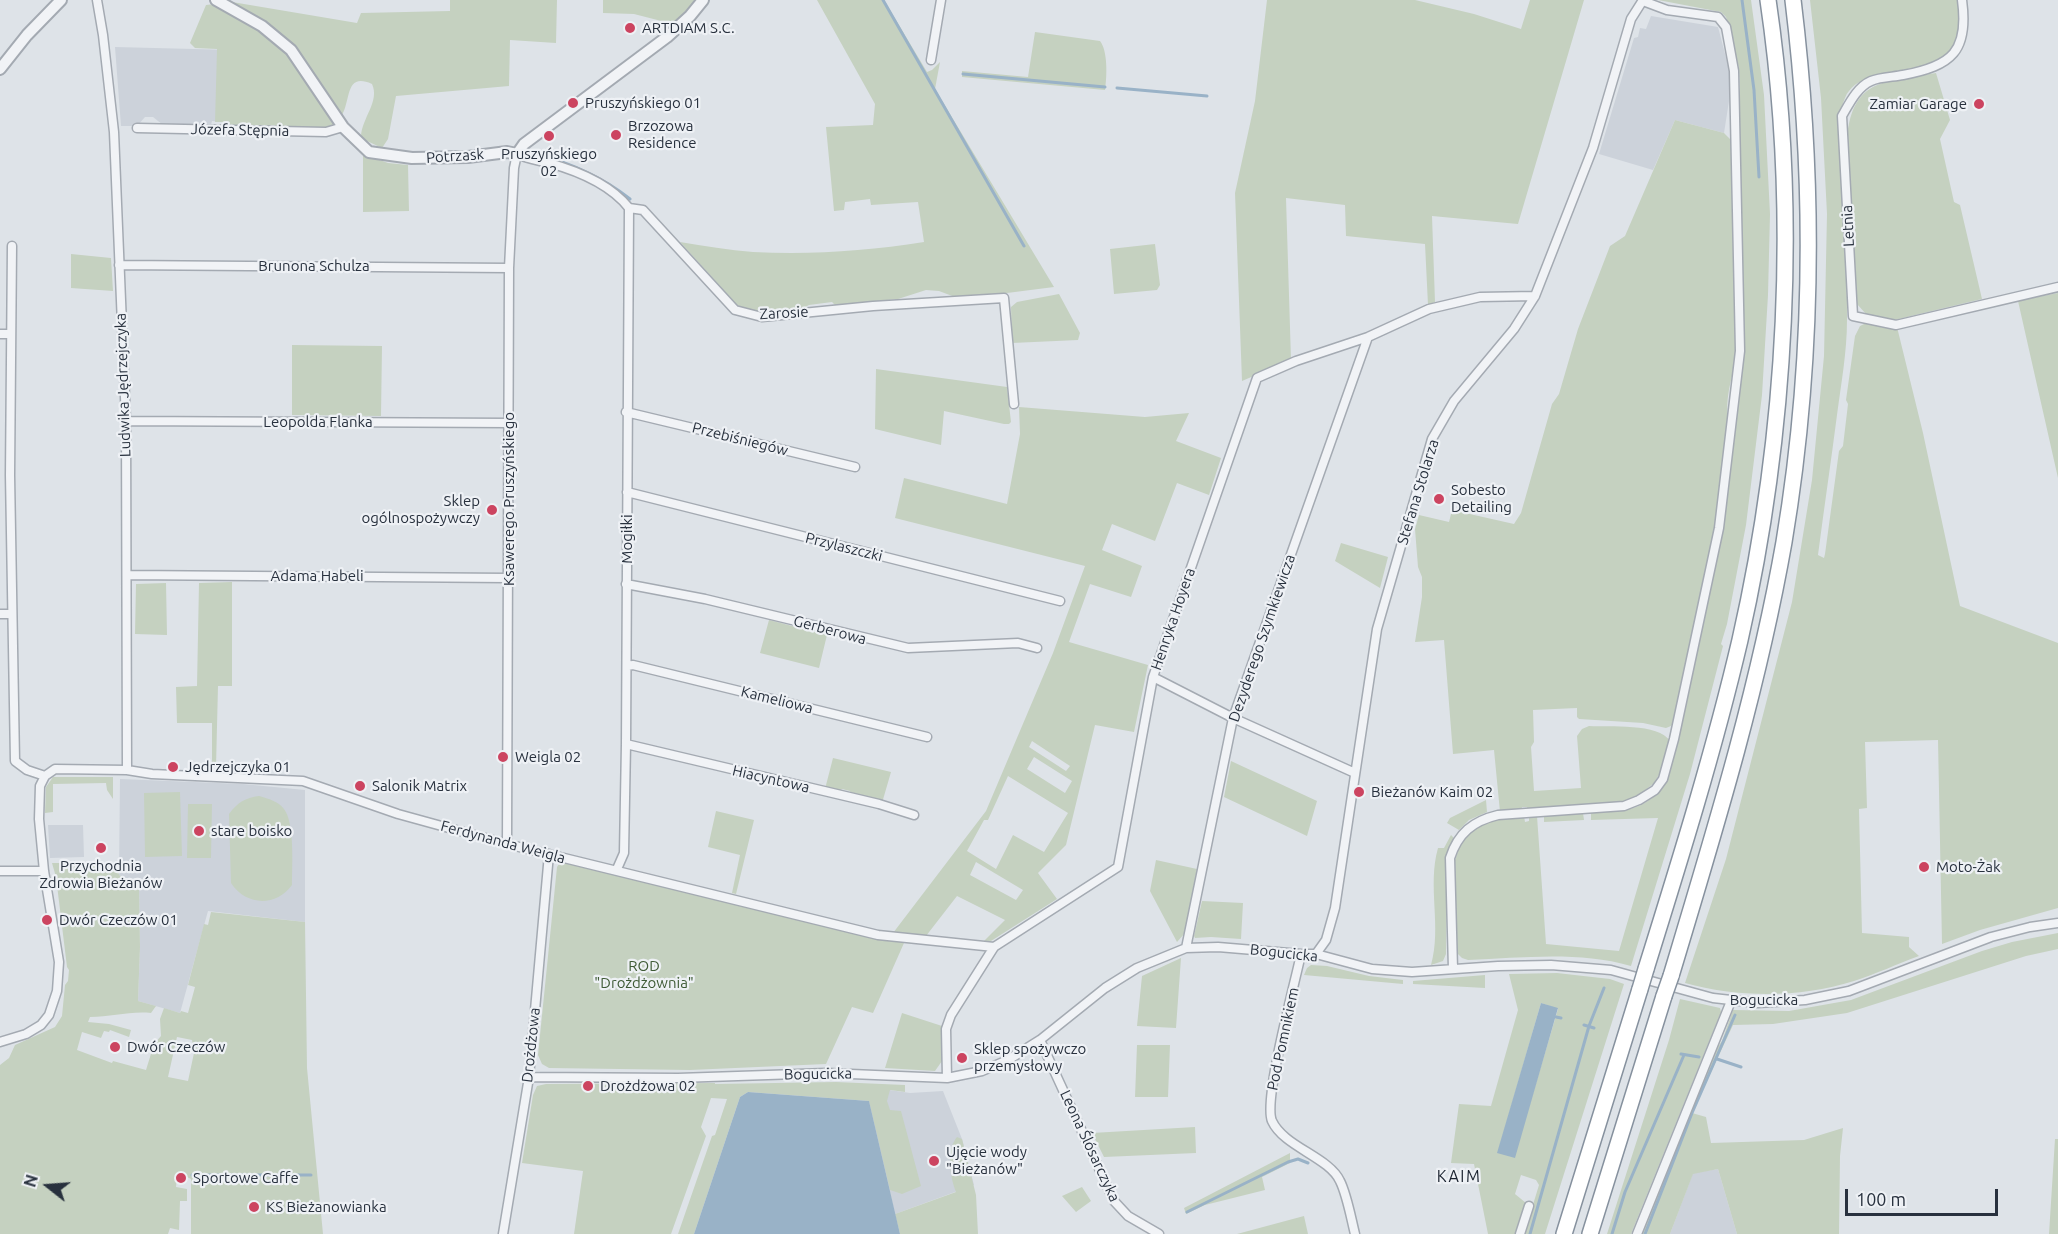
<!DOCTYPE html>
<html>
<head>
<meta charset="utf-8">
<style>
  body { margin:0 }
  #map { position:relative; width:2058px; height:1234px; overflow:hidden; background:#dee3e8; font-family:Ubuntu,sans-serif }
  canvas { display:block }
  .north { position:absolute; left:18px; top:1156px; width:60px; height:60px; -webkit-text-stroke:4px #eef1f5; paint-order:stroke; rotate:287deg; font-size:16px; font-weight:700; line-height:24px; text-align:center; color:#28313e }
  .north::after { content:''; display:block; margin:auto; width:21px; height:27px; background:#28313e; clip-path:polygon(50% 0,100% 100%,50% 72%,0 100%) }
  .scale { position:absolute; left:1845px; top:1189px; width:153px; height:27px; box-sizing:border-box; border:3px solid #28313e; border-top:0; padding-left:8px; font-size:18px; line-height:21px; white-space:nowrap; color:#28313e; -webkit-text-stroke:4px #eef1f5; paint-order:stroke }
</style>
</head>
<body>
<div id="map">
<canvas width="2058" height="1234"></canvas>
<div class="north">N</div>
<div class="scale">100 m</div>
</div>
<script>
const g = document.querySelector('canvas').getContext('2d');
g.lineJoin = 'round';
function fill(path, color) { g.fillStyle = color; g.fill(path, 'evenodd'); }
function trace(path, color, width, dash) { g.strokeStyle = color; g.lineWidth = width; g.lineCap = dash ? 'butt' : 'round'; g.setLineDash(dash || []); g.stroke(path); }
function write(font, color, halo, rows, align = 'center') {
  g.font = font + ' Ubuntu,sans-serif'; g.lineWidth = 4.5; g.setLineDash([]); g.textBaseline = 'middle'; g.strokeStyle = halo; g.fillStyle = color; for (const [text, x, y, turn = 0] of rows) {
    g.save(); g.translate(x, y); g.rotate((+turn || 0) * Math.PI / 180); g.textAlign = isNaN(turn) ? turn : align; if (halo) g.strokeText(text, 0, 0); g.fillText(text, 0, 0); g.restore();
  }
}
fill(new Path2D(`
  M1651 16 1718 27 1730 73 1729 101 1724 133 1675 120 1653 170 1599 154 1634 38 1638 37 1640 28 1646 29Z
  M115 47 273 51 328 128 222 126V122L212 121 211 125H163L153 117H145L137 126H121Z
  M120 779 243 784 305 790V922L208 911 180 1013 138 1001 140 947 139 885 119 875Z
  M48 825H83L84 857 50 858Z
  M869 1087 910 1093 943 1091 962 1139 974 1185 895 1214 869 1101Z
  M1718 1169 1737 1234H1670L1693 1173Z`), '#ccd2da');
fill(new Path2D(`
  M450 0H557L556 43 510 40 509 86 396 96 388 139 382 148 367 141 361 136C362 118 380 101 372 84 345 72 351 100 342 115 339 120 334 124 328 128L222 126V122H215L217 49 195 48 190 43 206 5 232 2 357 23 361 13 450 11Z
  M603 0H696L673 24 634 14 603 13Z
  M817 0H884L927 72 932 70 940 62 935 89 1054 287 1007 293 955 297 939 291 926 290 898 299 835 305 832 302 809 305 801 309 771 312 757 313 746 310 737 305 680 242C704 246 729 250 753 252 811 255 867 251 924 242L918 202 871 205 870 199 845 202 844 210 834 211 826 127 873 125 875 104Z
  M1267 0H1415L1474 14 1521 29 1530 0H1584L1518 224 1432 216 1435 302 1428 305 1425 244 1346 236 1345 205 1286 198 1291 360 1242 381 1235 193 1255 101Z
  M1658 0H1751L1764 95 1770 214 1768 295 1762 395 1746 525 1727 624 1721 644 1723 646 1690 774 1631 966C1578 951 1522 958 1468 960L1462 958 1457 953 1455 860 1458 851 1465 836 1477 827 1500 818 1524 816 1525 822 1529 821V816H1537L1546 944 1619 951 1658 818 1591 820V813C1624 811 1646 812 1667 781L1708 598 1744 350 1739 150 1740 87 1739 68 1729 28 1726 17 1721 12Z
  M1810 0H1958C1959 7 1961 15 1961 23 1958 89 1864 54 1845 98 1839 111 1841 128 1840 143 1840 202 1848 261 1847 320 1847 352 1841 384 1837 415 1831 462 1824 508 1818 555L1824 558 1825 554 1839 451 1843 446 1848 404 1846 400 1855 336 1860 326 1866 323 1884 328 1897 327 1923 433 1960 606 2058 643V908L1980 930 1942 944 1938 740 1865 742 1867 808 1859 809 1862 933 1909 937V947L1919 956C1897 964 1876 974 1854 981 1800 998 1739 998 1685 983L1726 859 1792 602 1812 480 1824 356 1827 214 1821 98Z
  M1035 32 1100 41C1108 51 1107 77 1105 90L962 77V71L1028 77Z
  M1936 73 1950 120 1940 139 1954 202 1960 205 1982 299 1890 321 1866 314 1857 304 1847 138C1853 77 1886 82 1936 73Z
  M1675 120 1724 133 1731 140 1737 359C1731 378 1724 403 1729 423L1716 527 1674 722 1671 726 1666 728 1643 723 1579 719 1577 717V708L1533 710 1534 742 1531 747 1534 791 1581 788 1577 736 1582 729 1589 726C1609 727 1659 723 1670 741L1660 773 1654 783 1637 797 1625 802 1528 810 1527 807H1522L1521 810 1500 812 1494 750 1453 754 1444 640 1415 642 1422 597V577L1418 567 1415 529 1419 515 1449 522 1452 510 1514 524 1521 513 1552 404 1559 394 1578 329 1610 246 1625 236Z
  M363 154 388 163 408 165 409 211 363 212Z
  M1155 244 1160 285 1157 290 1114 294 1110 249Z
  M71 254 111 258 113 291 71 288Z
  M2058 293V478L2018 301Z
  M1059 294 1080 333 1078 340 1012 343 1011 307 1017 302Z
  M292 345 382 346 381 416 292 415Z
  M876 369 1007 387 1011 422 1009 424H1004L944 411 941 445 875 429Z
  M1019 407 1145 417 1189 413 1176 441 1221 458 1209 495 1177 483 1155 541 1112 524 1102 550 1142 566 1131 597 1090 584 1069 642 1148 665 1134 732 1095 725 1066 845 1038 873 1057 899 991 941H984L1005 920 957 896 926 936 893 933 986 811 1053 653 1085 566 895 518 904 478 1007 504 1020 434ZM1032 741 1070 766 1066 771 1029 747ZM1034 757 1072 781 1065 793 1027 769ZM1008 776 1068 813 1044 852 1013 835 996 869 967 851 984 820H988ZM976 862 1023 890 1016 900 970 875Z
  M1341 543 1388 557 1380 588 1335 561Z
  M232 582V686H218L216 767H212V723H177L176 687 197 686 199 583Z
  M166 583 167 635 135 634 136 584Z
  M769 620 827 635 819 668 760 653Z
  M833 758 891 772 882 803 852 795 850 791 842 789 839 792 825 789Z
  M1231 761 1317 801 1307 836 1224 797Z
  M53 777H113V799L107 790 106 783 53 784V812L45 813 46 787Z
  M180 792 182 856 145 857 144 793Z
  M259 796C269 799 278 801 284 809 295 823 292 867 292 885 276 907 246 906 231 883L229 814C238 802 245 798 259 796Z
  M1486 800 1487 812 1469 820 1459 830 1447 823 1450 818Z
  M188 804H212L211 858H187Z
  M716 811 754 820 736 894 732 893 740 855 708 847Z
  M1583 813 1584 820 1544 822V816Z
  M1451 835 1454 838 1447 859 1446 954 1443 961 1431 965C1442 927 1427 886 1438 848H1444Z
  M1156 860 1197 869 1185 933 1177 942 1150 891Z
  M566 861 761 908 940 944 904 943 873 1013 852 1007 826 1064 690 1070 549 1068 542 1064 538 1055 557 867 559 864Z
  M52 863H118L119 875 139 884 140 947 138 1001 156 1006 151 1013C130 1011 111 1017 90 1017L88 1022 109 1024 131 1030 129 1037 110 1030 109 1032 104 1031 101 1038 82 1032 77 1050 112 1063 113 1061 146 1070 154 1044 161 1036 160 1019 164 1008 180 1013 181 1011 188 1013 195 987 188 985 204 924 208 925 211 912 305 922 307 1068 323 1234H191V1179L187 1177 177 1176 176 1187 187 1189V1201H180L179 1230 170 1228 168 1234H0V1065L9 1058 15 1045 55 1027 62 1016 65 985 68 981 69 970 67 967 56 877ZM177 1037 192 1040 194 1053 188 1081 168 1077Z
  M1202 901 1243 903 1241 939 1211 937 1195 938 1194 936Z
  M2058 933V949L2026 956 1847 1013 1773 1024 1733 1025 1692 1113 1706 1117 1711 1143 1804 1140 1843 1128 1840 1156 1839 1234H1737L1718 1169 1693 1174 1670 1234H1640L1712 1055 1722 1041 1733 1010 1789 1011 1851 1000 1982 951 2012 942Z
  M1181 958 1176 1028 1137 1026 1142 976Z
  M1311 965 1327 966 1369 976 1403 980V984L1304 975 1307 968Z
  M1557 973 1610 979 1624 984 1545 1234H1524L1539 1185 1536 1180 1521 1175 1515 1194 1526 1203 1517 1234H1488L1474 1164 1451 1163 1459 1104 1491 1106 1518 1010 1509 974ZM1541 1003 1558 1009 1514 1157 1498 1152Z
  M1485 975V988L1413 984V981Z
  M1680 999 1720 1008 1721 1012 1631 1234H1607L1669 1040Z
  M902 1013 942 1026V1061L935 1071 885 1068Z
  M1137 1045H1170L1168 1097H1135Z
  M836 1082 905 1085V1092L890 1090 887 1101 890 1110 901 1111 921 1186 902 1194 890 1190 869 1101 748 1092 740 1097 694 1234H678L712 1136 715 1135 727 1099 711 1098 701 1127 706 1136 671 1234H574L583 1171 522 1163 533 1095 537 1086 546 1084 715 1083V1084Z
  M1195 1127 1196 1153 1104 1157 1092 1133Z
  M957 1137 962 1139 976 1195 978 1234H900L895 1214 956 1192C950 1177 946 1150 957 1137Z
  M2055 1139H2058V1234H2049Z
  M1290 1153V1163L1262 1177 1265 1190 1205 1205 1186 1214 1184 1208Z
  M1082 1187 1091 1201 1076 1212 1062 1196Z
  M1304 1216 1308 1234H1237Z`), '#c5d1c0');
fill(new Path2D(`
  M1541 1003 1558 1008 1515 1158 1497 1153Z
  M748 1092 869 1101 900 1234H694L740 1097Z`), '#99b2c7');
trace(new Path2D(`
  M883 0 1024 246
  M1742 0 1754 90 1759 177
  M963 74 1105 87
  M1117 88 1207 96
  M536 153C570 164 602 176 630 199
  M1556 1017 1561 1018
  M1584 1025 1594 1028
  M1681 1054 1699 1057
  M1717 1059 1741 1067
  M192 1175H311
  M1187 1212 1288 1162 1298 1159 1308 1163
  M1530 1234 1589 1026 1604 988
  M1612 1234 1625 1192 1684 1055
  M1645 1234 1692 1113 1735 1015`), '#99b2c7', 3);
const minor = new Path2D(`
  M97 0 103 35 114 132 126 421 127 770
  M1962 0C1969 51 1952 66 1903 75 1893 77 1880 77 1871 81 1857 87 1849 104 1842 116L1853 316 1896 325 2058 287
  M931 60 941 0
  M137 128 326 132 343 127
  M12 246 10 475 15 761 27 770 45 776
  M119 265 509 268
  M0 334H11
  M626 412 855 467
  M126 421 510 423
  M627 492 1060 601
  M127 575 508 578
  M626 584 705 599 908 648 1018 643 1037 648
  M0 614H12
  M627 666 633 665 927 737
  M1153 677 1233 718 1355 773
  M626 744 879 804 914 815
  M507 844 509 268 514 168 517 154C527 159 538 160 549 163 578 171 610 184 629 208L643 210 735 310 762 317 873 306 1004 298 1014 404
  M617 869 624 853 626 744 629 208
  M0 871H44
  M1186 948 1233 718 1368 337
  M1301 954C1295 983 1263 1100 1272 1121 1284 1147 1329 1157 1340 1181 1347 1195 1351 1218 1355 1234
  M1316 954 1326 940 1335 908 1377 629 1432 439 1454 401 1514 329 1535 296 1593 148 1631 19 1643 0
  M1453 969 1450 858C1458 833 1473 821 1498 815L1624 806 1639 800 1655 790 1663 779 1674 739 1719 528 1740 351 1734 71 1726 27 1718 17 1667 10 1643 1
  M1040 1040 1114 1201 1128 1216 1159 1234
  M0 1042 26 1034 41 1025 49 1015 57 991 59 962 44 871 39 819 40 786 45 776 55 769 127 770 152 774 303 781 398 814 507 844 878 935 994 947
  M529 1077 678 1078 827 1073 947 1078 982 1071 1008 1060 1040 1040 1105 988 1137 968 1186 948 1218 947 1301 954H1316L1372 969 1412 972 1498 966 1551 965 1611 970 1713 998 1758 1003 1805 1000 1849 991 1991 937 2030 927 2058 923
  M947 1078 946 1029 951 1015 994 947 1118 867 1153 677 1257 378 1296 361 1368 337 1429 309 1480 297 1535 296
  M503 1234 529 1077 549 854
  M1520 1234 1529 1206
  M1637 1234 1731 1001`);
const tertiary = new Path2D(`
  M216 0 262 26 291 50 343 127 369 152 412 158 468 157 507 152 517 154 524 144 667 37 690 16 703 0
  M0 69 27 35 61 0`);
const motorway = new Path2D(`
  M1646 969C1680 860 1714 751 1740 640 1787 433 1799 211 1768 0
  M1671 976C1714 833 1758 690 1784 542 1814 363 1815 180 1793 0
  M1564 1234 1640 989
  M1590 1234 1664 996`);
trace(minor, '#a4aab2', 11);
trace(tertiary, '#a4aab2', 14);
trace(motorway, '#86919e', 18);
trace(minor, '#f1f3f6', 8);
trace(tertiary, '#f1f3f6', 10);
trace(motorway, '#fff', 15);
const motorwayBridge = new Path2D(`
  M1640 989 1646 969
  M1664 996 1671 976`);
trace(motorwayBridge, '#86919e', 18, []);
trace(motorwayBridge, '#fff', 15);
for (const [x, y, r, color] of [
  [630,28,6,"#cc4460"],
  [573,103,6,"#cc4460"],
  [1979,104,6,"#cc4460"],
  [616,135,6,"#cc4460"],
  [549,136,6,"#cc4460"],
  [1439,499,6,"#cc4460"],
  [492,510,6,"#cc4460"],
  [503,757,6,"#cc4460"],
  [173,767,6,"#cc4460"],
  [360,786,6,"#cc4460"],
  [1359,792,6,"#cc4460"],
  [199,831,6,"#cc4460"],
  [101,848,6,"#cc4460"],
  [1924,867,6,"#cc4460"],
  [47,920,6,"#cc4460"],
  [115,1047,6,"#cc4460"],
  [962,1058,6,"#cc4460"],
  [588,1086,6,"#cc4460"],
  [934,1161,6,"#cc4460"],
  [181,1178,6,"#cc4460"],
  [254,1207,6,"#cc4460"]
]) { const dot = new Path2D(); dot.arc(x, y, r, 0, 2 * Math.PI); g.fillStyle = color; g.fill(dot); trace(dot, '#eef1f5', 2); }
write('15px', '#28313e', '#eef1f5', [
  ["ARTDIAM S.C.",642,28],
  ["Pruszyńskiego 01",585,103],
  ["Zamiar Garage",1967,104,"right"],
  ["Brzozowa",628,126],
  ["Residence",628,143],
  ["Pruszyńskiego",549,154,"center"],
  ["02",549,171,"center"],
  ["Sobesto",1451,490],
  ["Detailing",1451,507],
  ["Sklep",480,501,"right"],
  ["ogólnospożywczy",480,518,"right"],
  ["Weigla 02",515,757],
  ["Jędrzejczyka 01",185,767],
  ["Salonik Matrix",372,786],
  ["Bieżanów Kaim 02",1371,792],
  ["stare boisko",211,831],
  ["Przychodnia",101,866,"center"],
  ["Zdrowia Bieżanów",101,883,"center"],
  ["Moto-Żak",1936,867],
  ["Dwór Czeczów 01",59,920],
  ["Dwór Czeczów",127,1047],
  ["Sklep spożywczo",974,1049],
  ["przemysłowy",974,1066],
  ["Drożdżowa 02",600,1086],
  ["Ujęcie wody",946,1152],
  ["\"Bieżanów\"",946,1169],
  ["Sportowe Caffe",193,1178],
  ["KS Bieżanowianka",266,1207]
], 'left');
write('15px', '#28313e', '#eef1f5', [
  ["Józefa Stępnia",240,130,1],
  ["Potrzask",455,156,-4],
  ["Letnia",1848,226,-93],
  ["Brunona Schulza",314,266],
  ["Zarosie",784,313,-3],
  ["Ludwika Jędrzejczyka",123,385,-92],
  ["Leopolda Flanka",318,422],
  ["Przebiśniegów",740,439,14],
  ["Stefana Stolarza",1418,492,-73],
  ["Ksawerego Pruszyńskiego",509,499,-90],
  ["Mogiłki",627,539,-90],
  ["Przylaszczki",844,547,14],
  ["Adama Habeli",317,576],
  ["Henryka Hoyera",1173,619,-71],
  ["Gerberowa",830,630,15],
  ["Dezyderego Szymkiewicza",1262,638,-71],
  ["Kameliowa",777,700,14],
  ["Hiacyntowa",771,779,13],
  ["Ferdynanda Weigla",503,842,15],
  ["Bogucicka",1284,953,6],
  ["Bogucicka",1764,1000],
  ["Pod Pomnikiem",1283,1039,-78],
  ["Drożdżowa",531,1045,-84],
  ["Bogucicka",818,1074,-1],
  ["Leona Ślósarczyka",1090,1146,65]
]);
write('15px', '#3e5a35', '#eef1f5', [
  ["ROD",644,966],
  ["\"Drożdżownia\"",644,983]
]);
g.letterSpacing = '1.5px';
write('16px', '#1a222f', '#eef1f5', [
  ["KAIM",1459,1177]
]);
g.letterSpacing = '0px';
</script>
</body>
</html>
